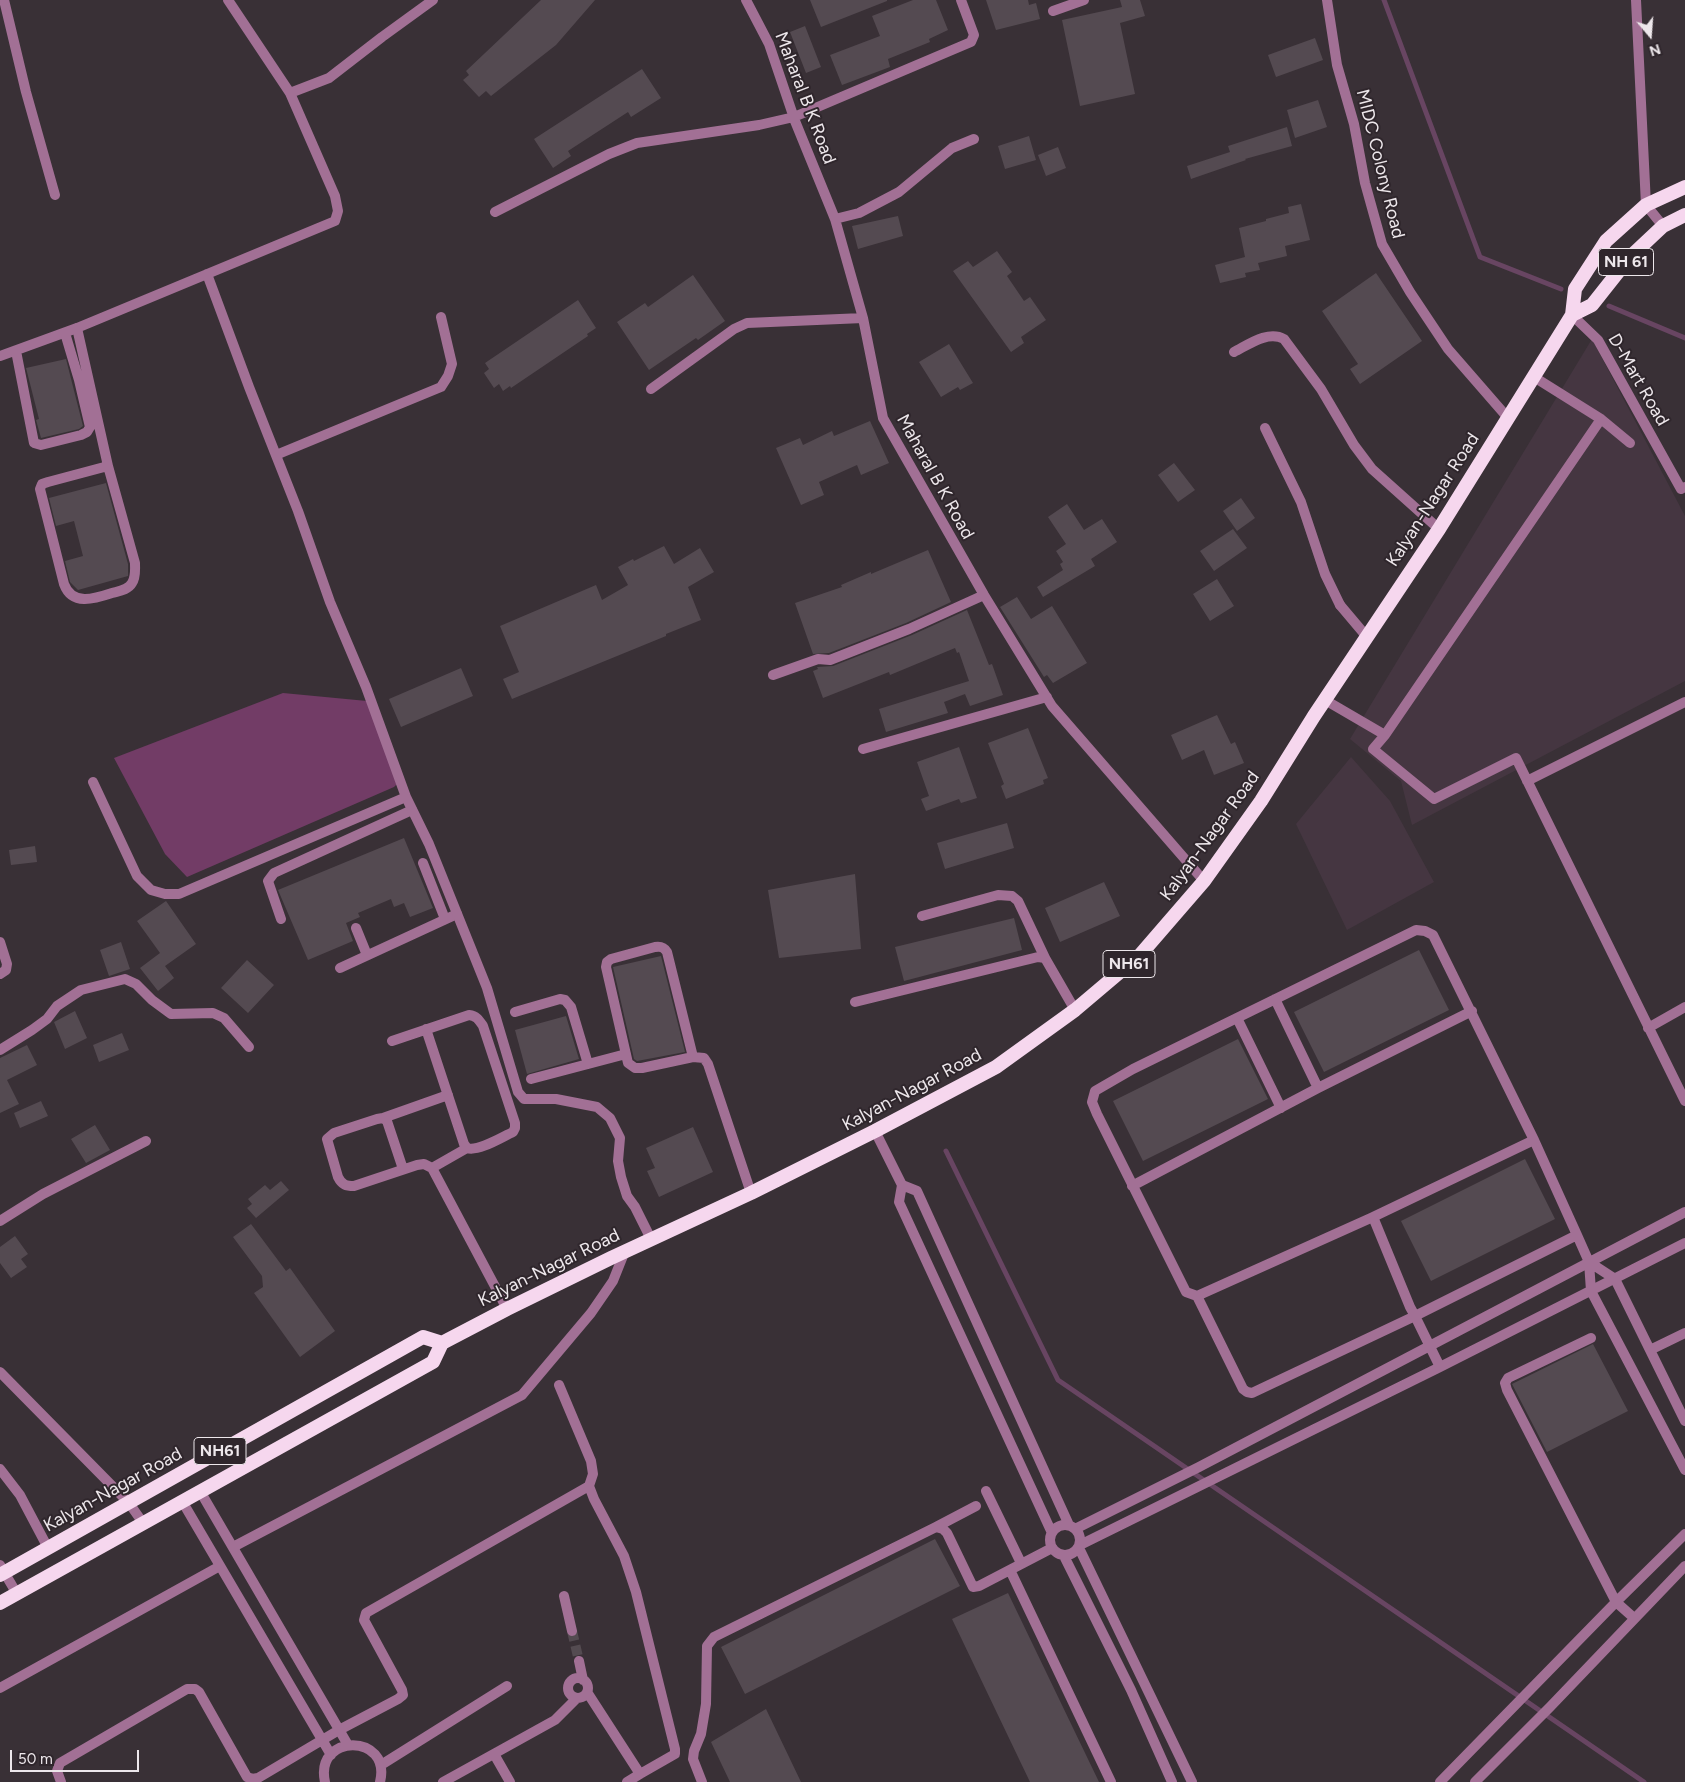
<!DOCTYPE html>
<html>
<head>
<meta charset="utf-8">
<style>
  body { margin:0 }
  #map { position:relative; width:1685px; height:1782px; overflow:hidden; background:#393036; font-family:Figtree,sans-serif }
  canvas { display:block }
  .north { position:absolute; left:1625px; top:10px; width:50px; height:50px; -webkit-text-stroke:4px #2f262c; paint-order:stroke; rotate:162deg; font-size:14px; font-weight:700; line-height:20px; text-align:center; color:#ede7eb }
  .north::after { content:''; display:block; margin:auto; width:18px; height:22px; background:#ede7eb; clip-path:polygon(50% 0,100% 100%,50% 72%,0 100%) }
  .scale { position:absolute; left:10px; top:1750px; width:129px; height:22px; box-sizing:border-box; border:2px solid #ede7eb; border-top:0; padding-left:6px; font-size:15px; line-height:18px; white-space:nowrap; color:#ede7eb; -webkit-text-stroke:4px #2f262c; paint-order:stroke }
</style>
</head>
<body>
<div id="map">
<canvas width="1685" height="1782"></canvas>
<div class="north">N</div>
<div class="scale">50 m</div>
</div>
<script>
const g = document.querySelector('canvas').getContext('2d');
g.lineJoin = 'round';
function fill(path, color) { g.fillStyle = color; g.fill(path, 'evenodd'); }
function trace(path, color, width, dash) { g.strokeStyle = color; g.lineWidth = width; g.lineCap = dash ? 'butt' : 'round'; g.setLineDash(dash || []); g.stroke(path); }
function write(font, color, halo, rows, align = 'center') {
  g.font = font + ' Figtree,sans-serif'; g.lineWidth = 4; g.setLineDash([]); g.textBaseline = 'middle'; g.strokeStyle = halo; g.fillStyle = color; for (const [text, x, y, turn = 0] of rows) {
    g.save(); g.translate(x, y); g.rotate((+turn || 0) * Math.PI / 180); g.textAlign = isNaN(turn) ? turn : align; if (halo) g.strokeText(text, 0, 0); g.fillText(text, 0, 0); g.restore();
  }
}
fill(new Path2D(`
  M1592 339 1685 516V681L1412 825 1401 781 1350 739Z
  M1351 757 1390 801 1434 882 1347 930 1296 824Z`), '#453641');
fill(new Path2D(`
  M283 693 367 701 402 779 394 787 187 877 165 854 114 758Z`), '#723c66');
trace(new Path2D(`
  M1384 0 1480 257 1561 289
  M1609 306 1685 338
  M946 1151 1058 1380 1644 1782`), '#684562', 5);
fill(new Path2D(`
  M541 0H595L556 45 491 96 486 91 479 97 463 80 469 75 466 71Z
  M810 0H887V1L821 27Z
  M913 0H936L948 30 929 39 930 42 888 59 890 67 842 85 830 55 880 36 872 16Z
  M986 0H1028L1029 5 1036 3 1040 19 996 30Z
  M1120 0H1140L1145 16 1120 23 1135 94 1080 106 1062 20 1122 7Z
  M805 26 821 67 806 73 790 32Z
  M1315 38 1323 60 1276 77 1268 55Z
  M642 69 661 98 631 117 628 112 568 151 571 156 553 168 534 139Z
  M1318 100 1327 127 1295 138 1287 110Z
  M1287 127 1292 146 1245 159 1246 160 1191 179 1187 166 1230 152 1228 146Z
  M1029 136 1036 160 1005 169 998 146Z
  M1058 147 1066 168 1046 176 1038 155Z
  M1301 204 1310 240 1285 246 1287 256 1258 263 1260 270 1245 273 1246 277 1220 283 1215 265 1245 257 1239 228 1266 221V219L1289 213 1288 207Z
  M898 216 903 236 858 249 852 226Z
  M997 251 1012 272 1007 276 1024 301 1030 297 1046 320 1021 337 1024 343 1011 352 953 271 968 261 973 267Z
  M1376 273 1422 341 1360 384 1350 369 1358 364 1322 311Z
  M693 275 725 321 698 340 696 338 649 370 617 322 645 303 648 307Z
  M578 300 596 328 587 334 588 336 511 388 510 386 503 391 499 384 494 388 484 373 489 369 485 363Z
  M949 344 973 383 960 390 958 387 941 397 919 362Z
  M66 359 83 426 79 429 41 438 36 420 39 419 26 368Z
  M870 421 889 463 861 475 857 465 819 482 824 495 801 505 776 448 800 438 803 445 832 431 834 436Z
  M1174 463 1195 490 1178 502 1158 475Z
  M106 483 128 564V576L78 590 70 582 65 561 83 556 74 521 56 526 49 498Z
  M1241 498 1255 518 1237 531 1223 511Z
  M1067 504 1084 530 1102 519 1117 542 1091 559 1095 566 1043 597 1037 587 1063 570 1060 564 1063 562 1056 551 1066 544 1048 517Z
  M1233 529 1247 548 1214 571 1200 551Z
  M664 546 674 564 700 548 714 572 688 587 701 620 666 634V636L512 699 503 679 519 672 500 626 596 585 602 600 628 585 618 567 633 559 634 561Z
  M928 550 951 602 906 623 829 653 813 654 795 603 842 587 841 585 871 572V574Z
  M1217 579 1234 606 1210 621 1193 594Z
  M1017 597 1031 619 1052 606 1087 663 1053 683 1047 675 1044 677 1000 607Z
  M967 610 989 665 992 664 1003 695 970 706 965 694 944 702 948 713 886 732 879 709 969 681 959 652 957 653 955 648 890 675 889 672 823 698 813 671 818 669 817 667 833 666 912 635Z
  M461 668 473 696 401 727 389 699Z
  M1217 715 1231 744 1235 742 1244 763 1214 775 1204 750 1182 760 1171 735Z
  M1028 728 1048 778 1043 780 1044 784 1006 799 1001 786 1004 784 988 743Z
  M959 747 977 798 961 803 959 799 926 811 921 799 929 796 917 762Z
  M1007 823 1014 848 945 869 937 843Z
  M404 838 433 908 410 917 404 903 394 907 391 899 358 913 360 917 346 923 353 941 308 960 278 890Z
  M35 846 37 862 11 865 9 850Z
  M855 874 861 949 779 958 768 890Z
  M1104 882 1120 916 1060 942 1045 908Z
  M166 901 196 944 165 966 174 978 158 991 140 968 160 953 137 921Z
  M1014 918 1022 950 904 981 895 947Z
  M121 942 130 969 109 976 100 950Z
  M1419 950 1449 1010 1324 1072 1294 1012Z
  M661 956 685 1052 637 1061 634 1059 613 967Z
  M247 960 274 985 248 1013 221 988Z
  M75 1011 87 1038 65 1049 54 1022Z
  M566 1016 579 1059 527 1074 515 1030Z
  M122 1033 129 1050 99 1062 93 1045Z
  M1238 1039 1268 1099 1143 1161 1113 1101Z
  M27 1045 37 1065 7 1080 19 1104 0 1113V1058Z
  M41 1101 48 1116 20 1128 14 1113Z
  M95 1125 110 1150 86 1163 71 1139Z
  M693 1127 713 1172 659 1197 647 1171 655 1168 646 1148Z
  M1525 1159 1555 1219 1431 1281 1401 1221Z
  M281 1181 289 1190 256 1218 247 1208 252 1204 248 1199 265 1185 270 1190Z
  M251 1224 286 1271 290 1268 335 1331 300 1357 254 1293 263 1287 262 1276 233 1237Z
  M15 1236 28 1254 21 1259 27 1267 11 1278 0 1263V1247Z
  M1593 1344 1628 1411 1547 1452 1512 1384Z
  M935 1539 960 1586 745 1694 721 1647Z
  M1008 1593 1099 1782H1030L952 1619Z
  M766 1709 801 1782H730L711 1742Z`), '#544a51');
trace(new Path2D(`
  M572 1631 579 1661`), '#544b51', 10, [10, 5]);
trace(new Path2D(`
  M1572 315 1598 340 1681 489 1685 487
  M1234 352C1248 345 1268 330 1284 339L1321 389 1354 445 1372 469 1439 529
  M1601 419 1630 443
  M1340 605 1367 637
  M1325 700 1385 735 1601 419 1534 377
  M1385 735 1373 749 1434 799 1516 758 1685 1101
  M1527 781 1685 702
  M423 863 445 919
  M281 919 268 881 274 873 412 810
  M356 928 367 955
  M340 968 457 914
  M1275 999 1318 1088
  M1237 1018 1281 1108
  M1648 1028 1685 1007
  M875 1131 902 1185 899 1202 1052 1533
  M1534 1140 1373 1217 1410 1307 1415 1316 1577 1235
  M902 1185 917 1191 1069 1525
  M1132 1186 1318 1088 1472 1011
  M1373 1217 1197 1296 1186 1292 1097 1114 1092 1102 1095 1091 1133 1069 1416 930 1425 931 1433 935 1534 1140 1577 1235 1589 1262 1591 1291 1685 1470
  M1589 1262 1615 1279 1685 1421
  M1197 1296 1243 1389 1247 1392 1252 1393 1415 1316 1440 1367
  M1591 1338 1508 1378 1505 1383 1507 1390 1616 1602 1634 1618
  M1650 1350 1685 1333
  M0 1469 20 1495 48 1548
  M1050 1540a15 15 0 1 1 30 0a15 15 0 1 1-30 0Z
  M1075 1529 1199 1467 1685 1212
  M1080 1545 1440 1367 1685 1243
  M1079 1548 1192 1782
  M1064 1556 1131 1690 1172 1782
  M0 1565 17 1594
  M1440 1782 1616 1602 1685 1534
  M1475 1782 1550 1707 1685 1566`), '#a27095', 10);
trace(new Path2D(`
  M1265 428 1301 502 1325 574 1340 605`), '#a27095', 10);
trace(new Path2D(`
  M4 0 26 92 55 195
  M228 0 290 93
  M746 0 769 44 795 121 835 219 863 318 883 418 984 595 1052 706 1204 881
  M1327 0 1337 65 1354 124 1365 183 1382 244 1410 292 1448 349 1508 418
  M1053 11 1084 0
  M495 212 609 154 637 143 759 125 794 117 971 42 974 35 961 0
  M835 219 859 213 899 192 952 148 974 139
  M207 274 249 387 298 511 330 602 366 687 406 797 429 844 487 988 518 1092 524 1099H556L597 1107 610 1118 620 1138 618 1161 621 1177 627 1196 635 1207 651 1239
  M77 328 108 466 135 563C135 570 136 577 132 583 128 590 119 591 112 593 94 599 72 606 64 584L40 489 42 484 48 482 108 466
  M16 351 34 443 41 445 81 435 87 432 90 427 79 380 65 333
  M0 356 77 328 335 221 338 211 335 196 290 93 329 78 382 37 433 0
  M651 389 734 329 747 323 863 318
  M276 455 441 387 448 376 452 364 441 317
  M773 675 818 659 830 660 909 629 984 595
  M863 749 1047 697
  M93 782 137 876 151 890 165 894H179L406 797
  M922 916 998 895 1012 896 1018 901 1045 958
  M0 942 7 964 6 970 0 974
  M855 1002 1038 957 1045 958 1075 1010
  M515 1012 560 999 565 1000 571 1007 588 1064
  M426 1029 464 1144 467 1148
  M392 1041 469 1015C477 1016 479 1020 483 1026L515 1123V1128L513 1132C502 1137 478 1152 467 1148L432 1168
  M0 1050 32 1030 47 1019 57 1006 81 990 125 979 136 984 152 1000 171 1014 213 1013 224 1018 249 1047
  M693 1057 667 952C664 947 661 946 655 947L611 959 607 962 606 967 628 1063 635 1068H642L693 1057 704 1058 708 1064 751 1193
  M531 1079 626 1054
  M383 1118 448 1095
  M403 1169 387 1121 383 1118 377 1119 334 1133 327 1139 338 1177C342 1185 346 1186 354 1186L417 1165 424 1164 432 1168 507 1309
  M0 1221 43 1194 146 1141
  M0 1372 129 1503 143 1523
  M559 1385 591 1461 593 1474 589 1486 594 1499 624 1556 636 1592 675 1749V1754L640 1774
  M200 1491 348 1745
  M986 1491 1021 1563
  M182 1501 331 1755
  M936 1527 976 1506
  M233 1547 522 1395 591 1313 613 1281 625 1251
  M1010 1570 1111 1782
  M564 1596 572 1631
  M579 1661 583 1680
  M568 1688a10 10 0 1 1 20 0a10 10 0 1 1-20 0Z
  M0 1688 220 1566
  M587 1692 640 1774 627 1782
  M494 1754 510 1782
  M381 1765 507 1686
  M61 1782 57 1771 60 1763 187 1689H195L199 1692 247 1777 252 1779 258 1778 339 1730 398 1699 403 1695 402 1690 364 1620 366 1613 589 1486
  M325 1782C314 1733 392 1733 380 1782
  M443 1782 555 1720 576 1699
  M702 1782 693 1759 694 1751 701 1734 706 1704 707 1646 714 1637 936 1527 943 1529 947 1533 973 1587 979 1586 1052 1548`), '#a27095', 10);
trace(new Path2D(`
  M1636 0 1646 205 1663 226`), '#a27095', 10);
trace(new Path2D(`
  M1572 315 1592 305 1630 257 1663 226 1685 215
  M0 1575 423 1337 442 1343 507 1309 611 1258 751 1193 875 1131 996 1067 1075 1010 1140 955 1204 881 1261 801 1314 716 1439 529 1572 315 1575 289 1606 241 1646 205 1685 187
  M0 1603 433 1362 442 1343`), '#f6d7ee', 14);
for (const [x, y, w] of [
  [1626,262,55],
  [1129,964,52],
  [220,1451,52]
]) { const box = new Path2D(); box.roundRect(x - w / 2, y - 13.5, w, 27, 4); g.fillStyle = '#2f262c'; g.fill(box); trace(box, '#ede7eb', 1); }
write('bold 16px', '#ede7eb', null, [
  ["NH 61",1626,262],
  ["NH61",1129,964],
  ["NH61",220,1451]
]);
write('18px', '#ede7eb', '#2f262c', [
  ["Maharal B K Road",805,98,69],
  ["MIDC Colony Road",1380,164,76],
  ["D-Mart Road",1638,380,60],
  ["Maharal B K Road",935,477,61],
  ["Kalyan-Nagar Road",1433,500,-57],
  ["Kalyan-Nagar Road",1210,836,-54],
  ["Kalyan-Nagar Road",912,1090,-28],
  ["Kalyan-Nagar Road",549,1268,-26],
  ["Kalyan-Nagar Road",113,1490,-29]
]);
</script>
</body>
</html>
